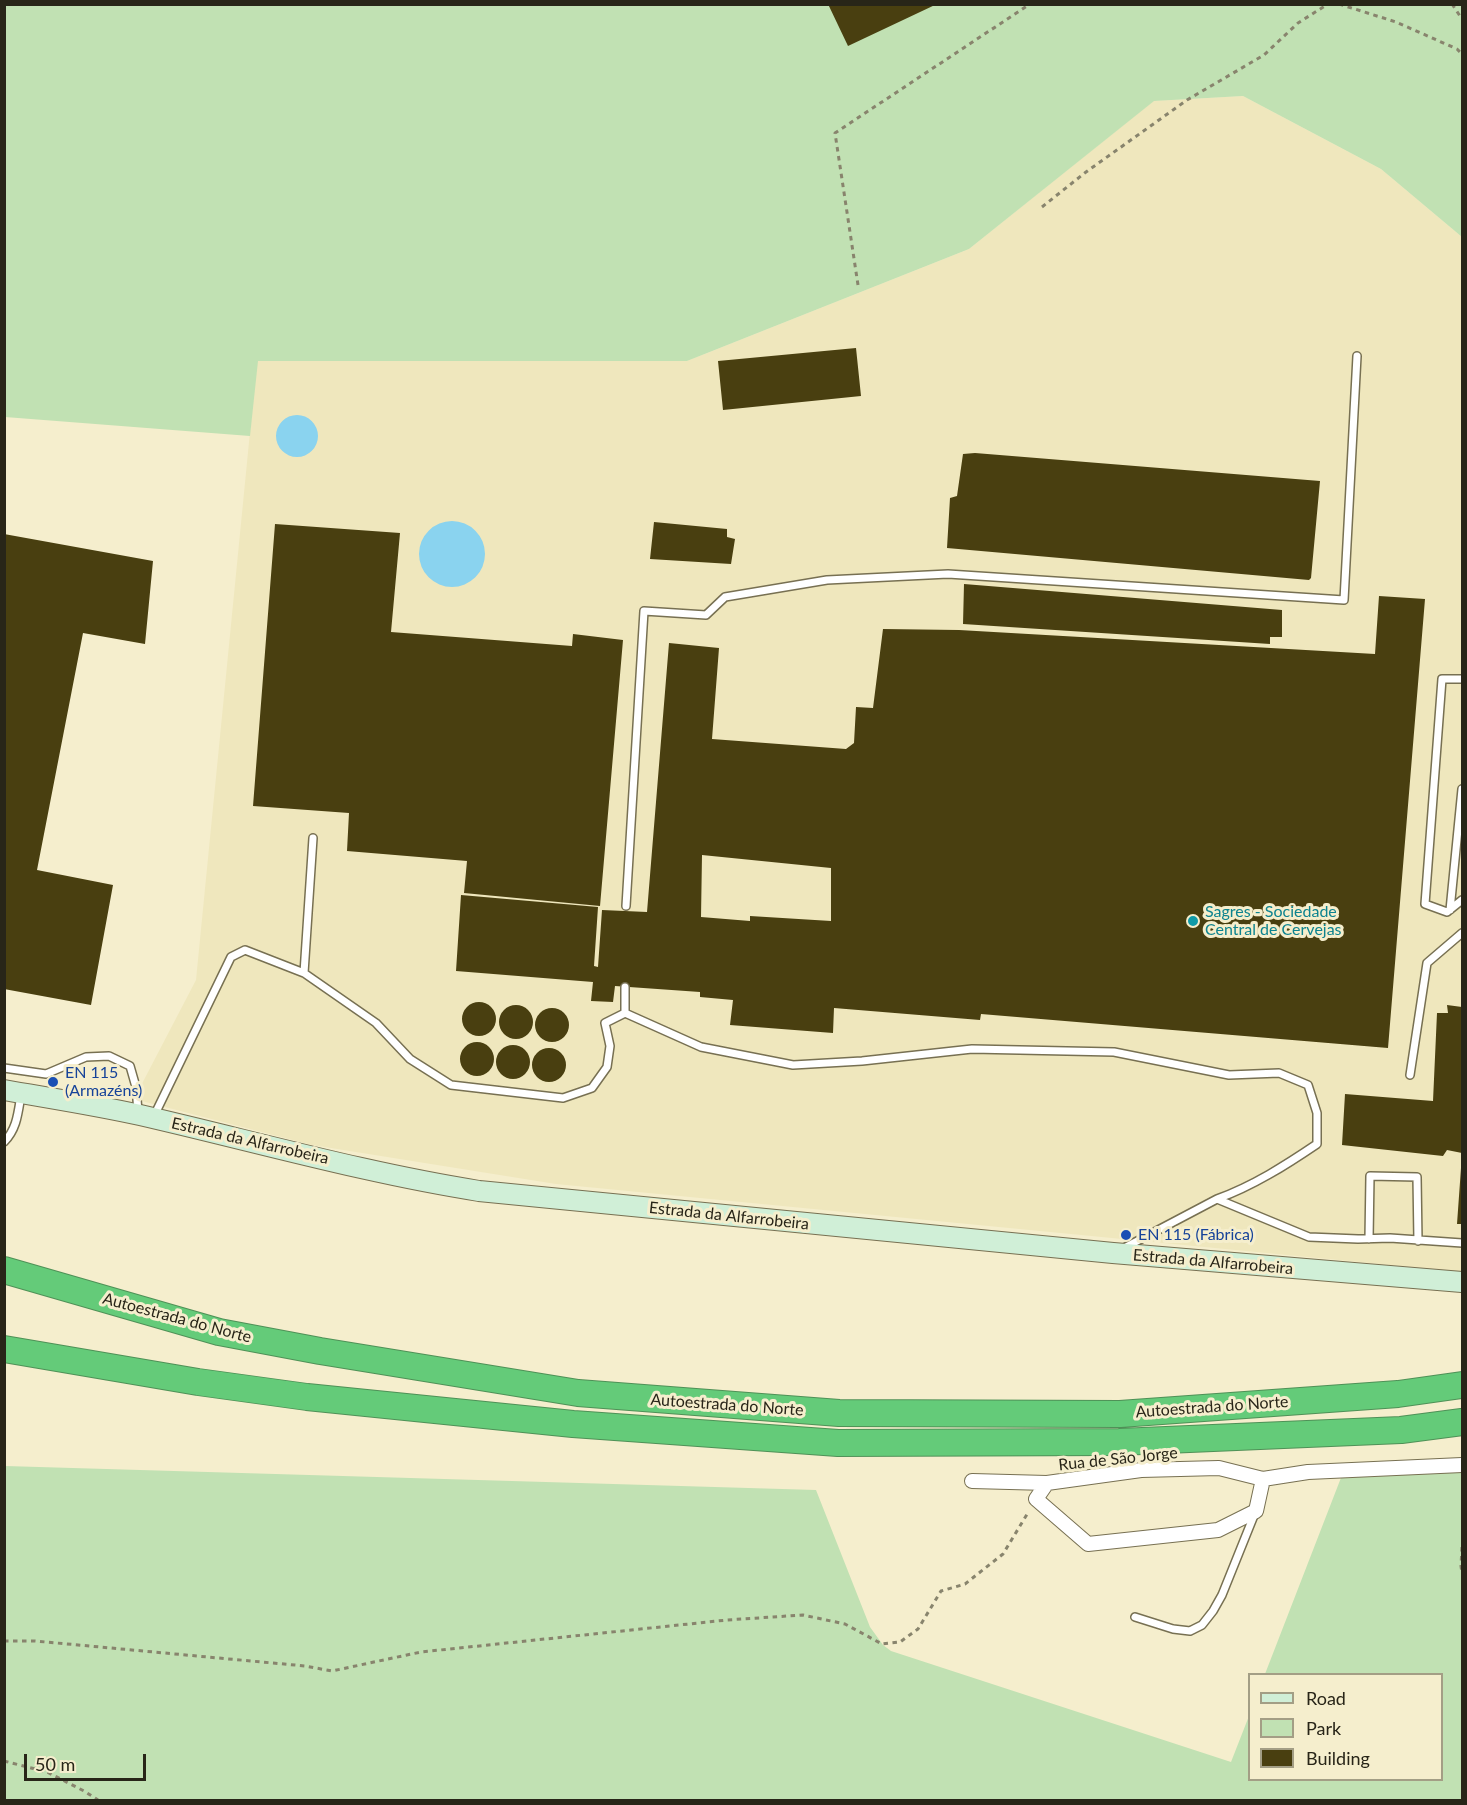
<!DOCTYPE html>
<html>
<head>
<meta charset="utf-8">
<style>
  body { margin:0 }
  #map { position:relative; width:1467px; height:1805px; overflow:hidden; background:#f5eecd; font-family:Lato,sans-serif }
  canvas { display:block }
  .frame { position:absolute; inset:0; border:6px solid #282518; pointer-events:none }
  .legend { position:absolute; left:1248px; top:1673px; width:195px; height:108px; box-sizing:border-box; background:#f5eecd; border:2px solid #a39e85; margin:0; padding:8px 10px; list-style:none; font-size:18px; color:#282518 }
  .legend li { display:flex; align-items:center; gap:12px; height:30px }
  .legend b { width:30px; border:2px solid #a39e85 }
  .scale { position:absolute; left:24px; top:1754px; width:122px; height:27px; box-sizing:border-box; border:3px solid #282518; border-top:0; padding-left:8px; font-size:18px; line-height:21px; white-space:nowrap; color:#282518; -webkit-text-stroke:4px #f5eecd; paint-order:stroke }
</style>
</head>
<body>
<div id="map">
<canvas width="1467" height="1805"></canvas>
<div class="frame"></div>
<ul class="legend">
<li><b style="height:8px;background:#d0efd7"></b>Road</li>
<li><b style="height:16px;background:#c1e1b3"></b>Park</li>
<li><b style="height:16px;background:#493f10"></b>Building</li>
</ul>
<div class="scale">50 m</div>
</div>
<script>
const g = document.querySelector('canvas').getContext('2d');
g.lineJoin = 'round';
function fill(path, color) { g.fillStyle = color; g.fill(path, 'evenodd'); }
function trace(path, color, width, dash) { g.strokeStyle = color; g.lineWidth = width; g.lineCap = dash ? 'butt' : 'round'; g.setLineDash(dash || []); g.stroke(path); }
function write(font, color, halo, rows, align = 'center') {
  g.font = font + ' Lato,sans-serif'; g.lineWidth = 6; g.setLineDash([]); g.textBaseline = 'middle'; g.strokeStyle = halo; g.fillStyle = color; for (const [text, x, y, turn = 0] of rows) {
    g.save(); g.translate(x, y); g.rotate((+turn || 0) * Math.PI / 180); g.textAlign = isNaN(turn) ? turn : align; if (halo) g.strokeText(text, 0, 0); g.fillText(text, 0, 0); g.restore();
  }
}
fill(new Path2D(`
  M1243 96 1381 169 1462 237V1272L556 1184 312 1145 134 1099 196 980 257 361H687L969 249 1153 101Z`), '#efe7bd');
fill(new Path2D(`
  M4 5H1462V237L1381 169 1243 96 1154 101 969 249 687 361H258L250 436 5 417Z
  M1462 1465V1547L1461 1566 1462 1573V1800H5V1466L816 1490 870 1627 883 1645 891 1651 1231 1762 1249 1716 1250 1780H1442V1674H1265L1344 1470Z`), '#c1e1b3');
fill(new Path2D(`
  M276 436a21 21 0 1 1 42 0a21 21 0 1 1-42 0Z
  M419 554a33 33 0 1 1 66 0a33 33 0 1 1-66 0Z`), '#8ad3ef');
fill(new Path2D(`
  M828 4H937L848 46Z
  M856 348 861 396 723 410 718 361Z
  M975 453 1320 481 1311 578 1309 580 947 548 950 498 957 496 963 454Z
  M654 522 727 529V537L735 539 731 564 650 559Z
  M275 524 400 533 391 632 572 646 573 634 623 640 600 906 464 893 467 861 347 851 349 813 253 806Z
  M4 534 153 561 145 644 83 633 37 870 113 885 91 1005 4 989Z
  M964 584 1282 610V637H1270V644L963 624Z
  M1379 596 1425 599 1388 1048 981 1014 980 1020 834 1008 833 1033 730 1025 733 1000 700 997V992L615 986 613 1002 591 1001 593 982 456 971 461 895 598 907 594 966 598 967 602 910 647 912 669 643 719 648 712 739 846 749 854 743 856 707 873 708 883 629 959 630 1375 654ZM702 855 831 868V921L750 916V921L701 917Z
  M462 1019a17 17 0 1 1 34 0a17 17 0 1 1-34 0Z
  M499 1022a17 17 0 1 1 34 0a17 17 0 1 1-34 0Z
  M1447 1005 1462 1007V1153L1447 1150 1443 1156 1342 1145 1345 1094 1433 1101 1437 1013H1448Z
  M535 1025a17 17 0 1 1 34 0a17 17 0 1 1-34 0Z
  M460 1059a17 17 0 1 1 34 0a17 17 0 1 1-34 0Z
  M496 1062a17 17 0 1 1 34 0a17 17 0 1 1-34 0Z
  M532 1065a17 17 0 1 1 34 0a17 17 0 1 1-34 0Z
  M1461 1168 1462 1169V1224H1457Z`), '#493f10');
const lane = new Path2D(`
  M1462 679H1442L1425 904 1447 912 1462 900
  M313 838 304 973 376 1023 410 1059 451 1085 563 1098 592 1088 607 1067 610 1046 605 1023 625 1013 701 1047 793 1065 862 1061 972 1049 1114 1052 1229 1075 1279 1073 1308 1085 1317 1113V1144C1286 1165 1253 1186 1217 1199
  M626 906 644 611 706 615 725 597 827 580 948 574 1344 600 1357 356
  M1450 910 1462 789
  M625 1013V987
  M4 1068 46 1074 86 1057 109 1056 130 1066 136 1087 138 1112
  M1410 1075 1427 963 1462 933
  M154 1116 231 957 245 950 304 973
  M4 1142C17 1129 18 1113 21 1095
  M1369 1239 1370 1176 1417 1177 1418 1241
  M1124 1248 1217 1199 1309 1237 1358 1239 1390 1238 1462 1243
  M1135 1617 1173 1629 1190 1631 1202 1625 1213 1611 1222 1595 1255 1513`);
const street = new Path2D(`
  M972 1481 1047 1483 1141 1470 1219 1468 1263 1479
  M1047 1483 1036 1499 1088 1544 1218 1530 1256 1511 1263 1479 1308 1472 1462 1465`);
const secondary = new Path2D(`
  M4 1090C49 1098 95 1105 140 1115 253 1141 365 1173 479 1191L1113 1253 1462 1282`);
const highway = new Path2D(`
  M4 1270 219 1332 320 1351 578 1393 839 1413 1120 1414 1398 1394 1462 1385
  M4 1349 198 1382 307 1397 573 1424 838 1443 1119 1442 1401 1430 1462 1422`);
trace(lane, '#777052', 10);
trace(street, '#777052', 16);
trace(secondary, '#777052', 22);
trace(highway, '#4f9157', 28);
trace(new Path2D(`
  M1339 4 1396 22 1457 49 1462 54
  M1452 4 1462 19
  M1042 207 1086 172 1187 100 1264 55 1298 23 1328 4
  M858 285 835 133 1030 4
  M1462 1547 1461 1566 1462 1573
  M4 1641H35L305 1666 332 1671 421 1652 727 1620 803 1615 845 1624 882 1644 900 1642 918 1629 941 1591 965 1584 1003 1554 1029 1511
  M4 1761 47 1772 84 1791 98 1800`), '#88846d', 3, [4.5, 4.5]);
trace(lane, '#fff', 7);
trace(street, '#fff', 14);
trace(secondary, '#d0efd7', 20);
trace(highway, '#64cb79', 26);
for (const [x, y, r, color] of [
  [1193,921,6,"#0f9aa8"],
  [53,1082,6,"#1a4fb4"],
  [1126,1235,6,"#1a4fb4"]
]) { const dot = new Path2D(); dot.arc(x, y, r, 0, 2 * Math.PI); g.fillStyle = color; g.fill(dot); trace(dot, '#f5eecd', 2); }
write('16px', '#0d838f', '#f5eecd', [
  ["Sagres - Sociedade",1205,912],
  ["Central de Cervejas",1205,930]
], 'left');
write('16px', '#164399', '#f5eecd', [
  ["EN 115",65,1073],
  ["(Armazéns)",65,1091],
  ["EN 115 (Fábrica)",1138,1235]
], 'left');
write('16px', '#282518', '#f5eecd', [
  ["Estrada da Alfarrobeira",250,1141,13],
  ["Estrada da Alfarrobeira",729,1216,6],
  ["Estrada da Alfarrobeira",1213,1262,5],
  ["Autoestrada do Norte",177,1318,15],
  ["Autoestrada do Norte",727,1405,4],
  ["Autoestrada do Norte",1212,1407,-4],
  ["Rua de São Jorge",1118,1459,-6]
]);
</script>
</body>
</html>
